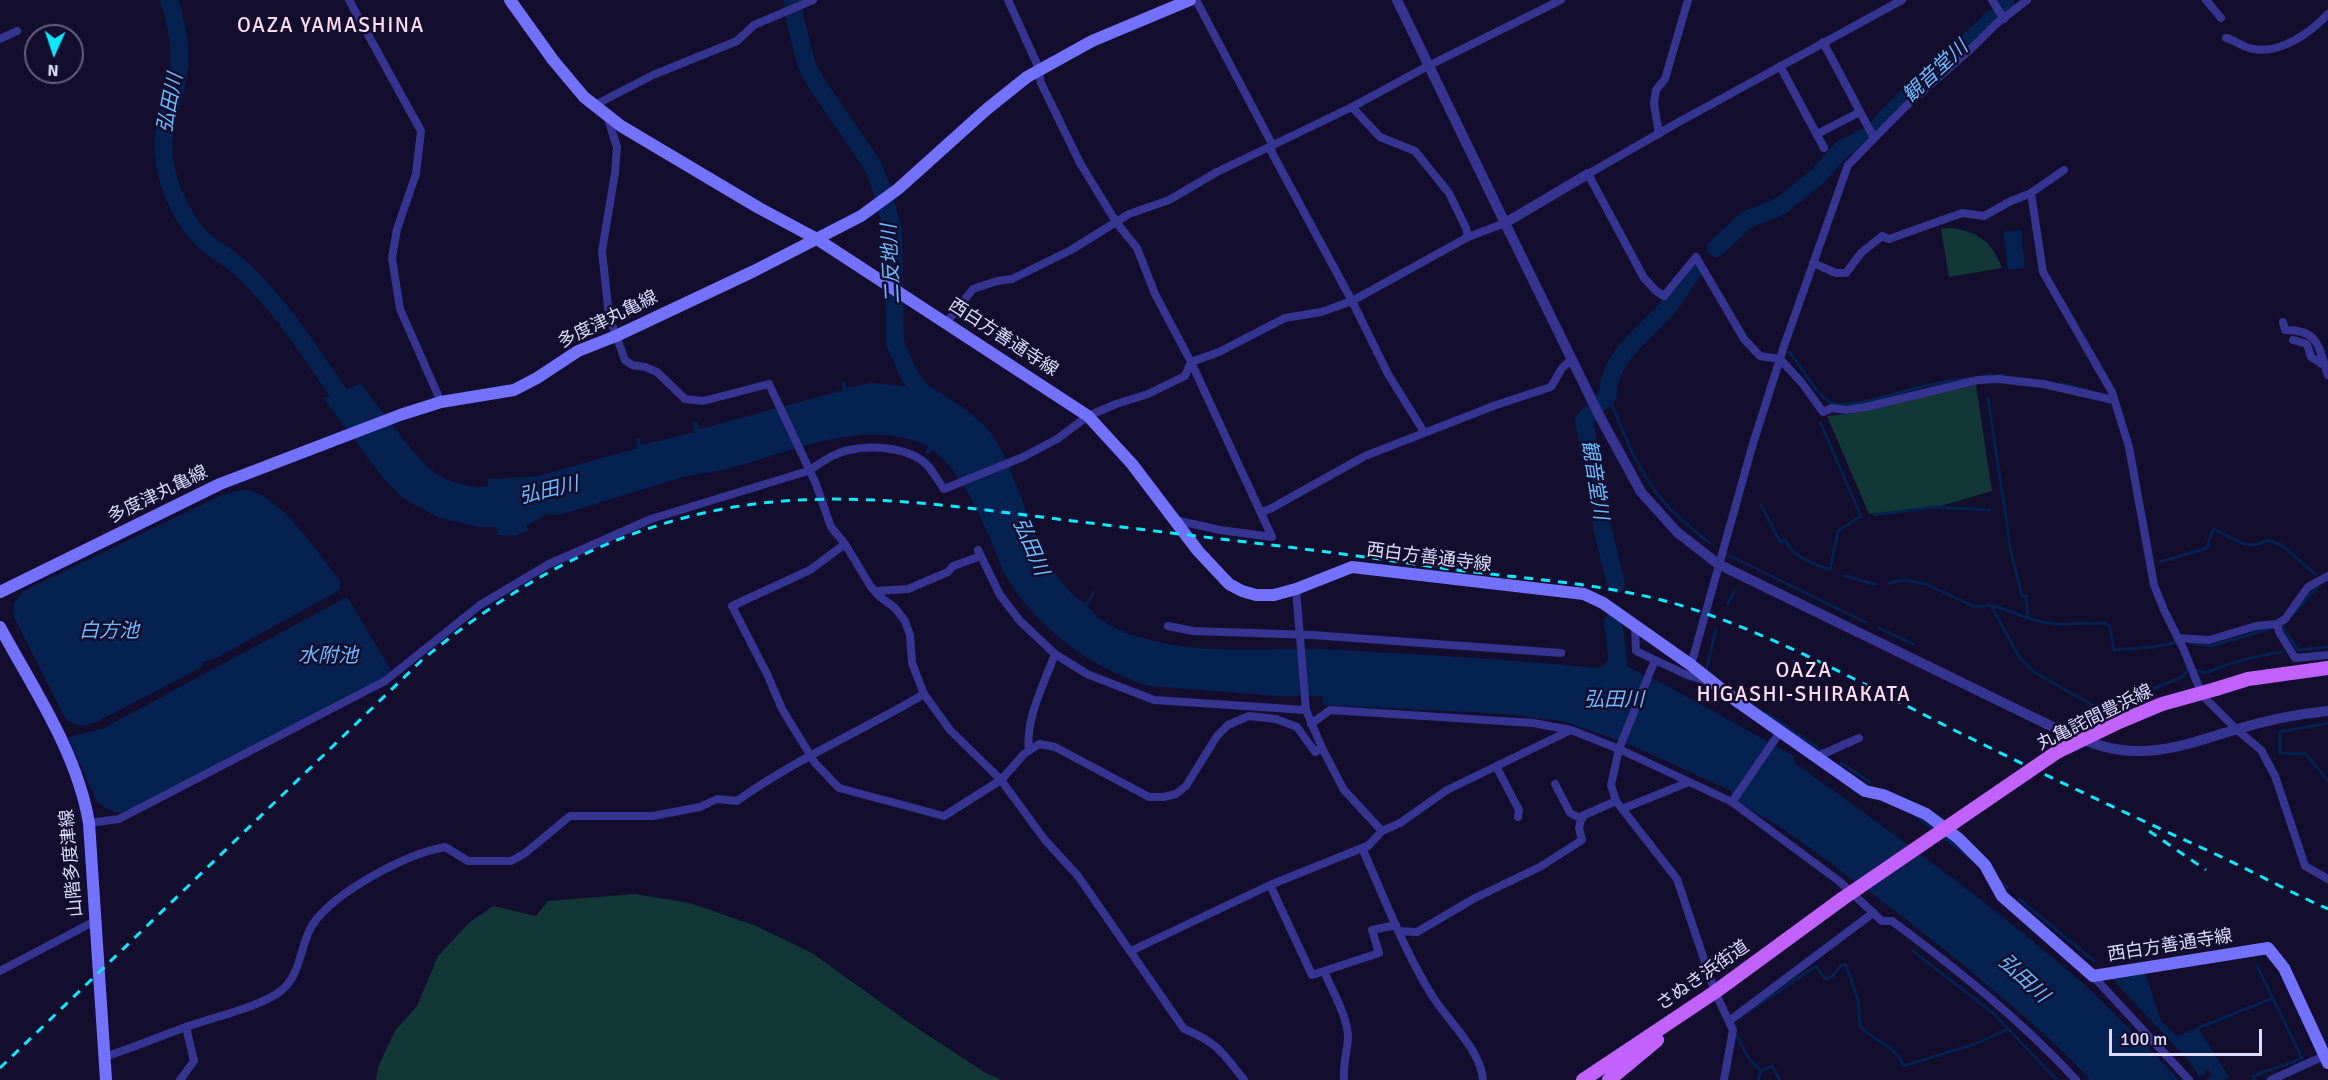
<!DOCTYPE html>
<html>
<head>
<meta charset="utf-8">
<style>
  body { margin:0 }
  #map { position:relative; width:2328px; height:1080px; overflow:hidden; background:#130e2d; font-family:Signika,sans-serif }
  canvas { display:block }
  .north { position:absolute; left:24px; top:24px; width:60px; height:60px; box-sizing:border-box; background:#130e2d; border:2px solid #646081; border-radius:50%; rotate:183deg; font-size:16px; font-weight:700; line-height:24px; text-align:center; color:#dedbff }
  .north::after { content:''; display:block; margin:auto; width:21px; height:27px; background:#07ebff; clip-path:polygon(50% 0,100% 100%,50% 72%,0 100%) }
  .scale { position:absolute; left:2109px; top:1029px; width:153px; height:27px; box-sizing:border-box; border:3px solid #dedbff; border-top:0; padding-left:8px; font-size:18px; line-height:21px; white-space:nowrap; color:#dedbff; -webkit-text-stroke:4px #130e2d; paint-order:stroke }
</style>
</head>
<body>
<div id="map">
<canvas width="2328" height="1080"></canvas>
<div class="north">N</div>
<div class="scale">100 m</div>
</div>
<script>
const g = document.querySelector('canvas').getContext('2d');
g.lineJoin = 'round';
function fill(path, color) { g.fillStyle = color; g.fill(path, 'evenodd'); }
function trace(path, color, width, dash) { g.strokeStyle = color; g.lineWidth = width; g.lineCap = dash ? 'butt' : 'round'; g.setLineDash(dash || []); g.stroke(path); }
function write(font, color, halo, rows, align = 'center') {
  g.font = font + ' Signika,"Noto Sans JP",sans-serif'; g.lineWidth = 5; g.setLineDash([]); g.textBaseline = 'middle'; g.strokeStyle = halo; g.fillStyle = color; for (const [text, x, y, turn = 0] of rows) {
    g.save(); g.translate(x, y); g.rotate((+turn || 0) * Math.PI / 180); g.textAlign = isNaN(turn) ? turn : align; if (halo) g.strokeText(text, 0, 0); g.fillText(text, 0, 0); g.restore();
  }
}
fill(new Path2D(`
  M1951 228C1978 232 1992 241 2002 268L1949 277 1941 229Z
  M1976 385 1992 491 1937 507 1869 514 1827 416 1850 414Z
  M635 894 690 903 756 926 812 953 908 1022 984 1072 1001 1080H376L378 1067 395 1031 417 1006 438 956 470 922 493 906 536 916 548 901Z`), '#113836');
fill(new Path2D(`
  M2021 230 2025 268 2008 270 2003 232Z
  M841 382H845L847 388 870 383 903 386 926 384C947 397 981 417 994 437 1026 489 1033 568 1085 604L1094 590 1095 593 1087 606C1104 628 1133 636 1159 642 1209 654 1263 648 1314 649 1408 653 1503 659 1597 668L1603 666 1609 659C1625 663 1638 674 1655 679L1794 756 1795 763C1884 827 1974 891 2058 962 2101 998 2140 1039 2179 1080H2090C2063 1050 2034 1025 2004 999 1955 957 1905 918 1853 880 1815 852 1779 822 1735 803L1731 791 1631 745 1566 722 1515 715 1470 712 1323 705V696H1279L1148 686C1089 667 1034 626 1003 571 1000 565 998 557 995 550 979 514 964 475 933 450L928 454 925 453 928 446C863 416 792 453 727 469 714 472 700 473 687 476 644 488 602 503 559 515L547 514 526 526 529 530 515 536 498 535 496 527H478L437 517 403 498 383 478 323 398 361 384C373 400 386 416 398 432 425 467 440 487 488 487V479L538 476 637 448 636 439 640 438 641 445 694 432 692 422 696 421 700 429 843 390Z
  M239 490C244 490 249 489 253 491 287 505 318 553 340 581V590L218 657 204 662 202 667 94 723 80 726 66 720 13 615 14 603 23 591 222 495Z
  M347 597 391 670 386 677 126 813C114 813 104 809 96 800L68 737 102 729Z
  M2145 974 2162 1022 2177 1036 2198 1028 2229 1077 2223 1080H2205L2212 1075 2207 1068 2204 1071 2206 1073 2200 1077 2187 1059 2112 979Z`), '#052150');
trace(new Path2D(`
  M1789 352C1801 365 1815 394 1830 402 1850 411 1899 391 1921 387 1937 383 1954 380 1971 378
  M1980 376 2003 375
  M2062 384 2087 390
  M1608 395C1623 432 1638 473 1665 503 1678 518 1694 531 1710 543
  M1988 398 2011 552 2022 596H2026L2028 618
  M1761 505 1780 542 1785 540C1794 558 1812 563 1830 570L1838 531 1861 516 1820 422
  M1874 515 1934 507 1990 510
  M1728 555 1865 622
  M2160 562 2207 548 2213 529 2244 544 2254 545 2269 540 2283 546 2315 574
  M1845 576 1874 584
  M1889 583 1904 580 1926 584 1975 607 1991 605 2037 621 2055 624 2105 623 2110 627 2114 650 2153 647 2178 642
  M1728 603 1735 590
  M1992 607 2019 657 2034 672 2101 710 2182 677 2189 668 2206 673C2230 662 2256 656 2282 652
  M2287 621 2318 586
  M2282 626 2298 650 2328 647
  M1879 628 1913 644
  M2190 643 2211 646 2269 629
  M1706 671 1716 629
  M1766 713 1824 752
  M2328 723 2280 732V753L2306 754 2328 781
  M1841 763 1870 782
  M1915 815 1936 831
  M1941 835 1971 859
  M2000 882 2007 887
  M2019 899 2094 961
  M1913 951 1994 1014 2057 1080
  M1739 1018 1816 966 1825 979 1832 977 1841 965H1846L1858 1000 1860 1026C1871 1040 1899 1047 1903 1066L1975 1044 2008 1029
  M2198 1028 2273 998
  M1735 1032 1749 1059 1761 1071 1772 1066 1780 1080
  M1758 1080 1761 1071
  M2255 1080 2252 1077C2269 1069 2285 1066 2302 1058L2257 966`), '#052150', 3);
trace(new Path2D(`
  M169 0C177 26 182 49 178 76 173 104 161 128 164 157 167 187 185 226 209 245 215 250 222 253 228 258 243 269 258 285 270 299 301 333 323 375 352 410
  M793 0 795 19 807 66 815 81 873 166 880 184 893 230 895 343 909 375 930 402
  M2002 5 2006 0
  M1879 126C1913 87 1956 56 1992 19
  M1716 248 1746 220 1781 206 1818 176 1842 149 1864 138
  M1616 584 1602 527 1599 486 1592 466 1584 420 1608 395C1607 358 1645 334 1667 308 1677 296 1685 282 1694 269
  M1613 622 1621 686`), '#052150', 18);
trace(new Path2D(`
  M349 0 421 131 416 174 397 229 392 258 400 309 441 402
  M1008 0 1037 64 1041 83 1080 163 1116 222 1137 248 1155 294 1191 362 1272 537 1220 530 1175 520
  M1196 0 1272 144 1271 151 1352 301 1388 374 1424 432
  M1902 0 1677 123 1588 174 1644 278 1656 291 1664 296 1696 257 1744 339 1760 356 1780 359 1802 383 1823 412 1832 408 1846 410 1866 407 1978 380 1999 379 2043 384 2114 400
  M1992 0 2004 19
  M2206 0 2221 18
  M2226 38C2235 40 2244 48 2253 49 2281 54 2310 33 2328 14
  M0 39 17 31
  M1823 42 1874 138
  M1780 66 1824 148
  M593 106 653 75 737 41 754 25 813 0
  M1352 107 1380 137 1415 151 1449 193 1466 228 1468 237
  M607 116 617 147 615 173 602 251 609 316 625 360 632 365 645 367 657 372 685 399 703 401 769 384 816 484 831 527 845 544 871 587 879 596 895 608 905 621 910 635 912 663 924 694 950 730 1001 780 1045 840 1078 876 1184 1029C1217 1042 1223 1053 1244 1080
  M1659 134 1654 104 1656 90 1665 79 1688 0
  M1817 134 1860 112
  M2031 193 2043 272 2112 392 2129 447 2154 585 2164 610 2184 650 2202 695 2236 729 2261 750 2275 776 2305 866 2328 879
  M1813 263 1836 273H1846L1861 253 1882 236 1889 239 1962 213 1984 216 2009 202 2031 193 2064 170
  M2283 322 2285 330C2321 330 2318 348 2328 375
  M946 323 973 289 997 281 1012 279 1071 250 1129 214 1169 200 1217 172 1352 107 1428 66 1561 0
  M2293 340 2307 344 2311 357 2325 366
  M1261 512 1270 509 1365 456 1496 405 1551 387 1562 368 1571 360
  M845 544 810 570 732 606 768 676 782 709 815 763 839 788 944 816 1001 780 1024 754 1039 744 1055 747 1149 797H1163L1176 794 1186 786 1217 736 1228 725 1249 716 1276 719 1297 727 1315 752 1322 748
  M978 550 1000 595 1020 621 1055 654 1087 674 1154 700 1306 710
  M1296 589 1306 710 1322 748 1344 790 1382 831
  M875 591 908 589 948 572 953 566 981 556
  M2277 624 2279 632 2295 658 2328 655
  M1168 626 1193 631 1312 635 1561 653
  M1635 627 1636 651 1687 675 1707 681
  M2178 638 2209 640 2256 626 2277 624 2285 619 2308 587 2328 576
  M1655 660 1619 749 1611 785 1616 801 1677 879 1715 992 1733 1030 1724 1080
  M1691 665 1752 447 1784 346 1848 165 1905 107 1973 47 1996 24 2027 0
  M1311 724 1330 710 1533 723 1571 730
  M1029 751C1025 719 1044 684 1055 654
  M1816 757 1859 738
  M1496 766 1519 810 1518 817
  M1555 784 1570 813 1582 819
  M1732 802 1780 732
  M1622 809 1689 782
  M89 823 119 819 385 681 480 605 549 564 651 519 808 471C821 463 833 453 849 450 872 445 911 447 928 466 934 473 939 482 944 489L1023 457 1057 439 1088 416 1116 404 1148 394 1185 376 1191 362 1219 352 1285 318 1321 312 1352 301 1468 237 1505 223
  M1270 885 1312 975 1379 953 1372 930 1396 925
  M1399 931 1417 932 1475 898 1540 867 1582 840 1579 828 1582 816 1616 801
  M1131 951 1270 885 1367 846
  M0 971 95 921
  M1324 971C1332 991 1348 1016 1348 1038 1347 1052 1343 1065 1344 1080
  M2093 976 2189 1080
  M1729 1021 1873 913
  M104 1057C132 1048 158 1037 186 1027 210 1018 265 1006 283 989 302 972 300 943 313 924 336 891 406 854 445 847L468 861H511L524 854 570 816H653L700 807 717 799 737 801C795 759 862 731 924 694
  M180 1080 194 1061 186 1027
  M1483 1080C1481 1050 1447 1020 1431 994 1403 948 1384 897 1362 848L1368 846 1382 831 1400 823 1447 790 1571 730 1619 749 1732 802 1839 881 1882 921H1892C1958 970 2021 1020 2076 1080
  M2271 1080 2324 1056`), '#363491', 8);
trace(new Path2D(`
  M1397 0 1505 223
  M1588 174 1505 223 1600 417 1641 492 1677 532 1718 564 2057 729C2082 740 2108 751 2136 751 2170 752 2201 740 2234 730 2264 721 2296 714 2328 711`), '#363491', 10);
trace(new Path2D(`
  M510 0 553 60 584 97 621 126 759 208 817 239 1088 416 1132 464 1198 551 1229 584 1242 591 1256 595H1274L1296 589 1352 567 1584 594 1603 603 1691 665 1734 699 1865 791 1883 795 1926 814 1958 838 1985 865 2002 896 2093 976 2268 948 2284 968 2328 1063
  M0 592 220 484 400 415 441 402 514 390 537 378 578 351 616 336 754 271 861 216 898 189 987 109 1027 77 1092 41 1190 0
  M0 627C34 690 77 752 89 823L106 1080`), '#7272ff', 12);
trace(new Path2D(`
  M2216 689 2248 679 2328 668
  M1583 1080 1715 992 1842 899
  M1609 1080 1657 1040`), '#c162ff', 14);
trace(new Path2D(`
  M2149 831 2206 870
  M0 1068 422 660C514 584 609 530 728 508 846 487 964 508 1082 522 1199 537 1317 549 1434 567 1524 580 1618 582 1704 613 1790 643 1871 688 1952 729 2034 770 2117 809 2200 847 2243 866 2285 890 2328 909`), '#07ebff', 3, [9, 8]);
trace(new Path2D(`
  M1842 899 2057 752 2119 722 2162 704 2216 689`), '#c162ff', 14);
write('18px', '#dedbff', '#130e2d', [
  ["多度津丸亀線",608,320,-26],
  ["西白方善通寺線",1003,338,33],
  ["多度津丸亀線",158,495,-26],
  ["西白方善通寺線",1429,558,7],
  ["丸亀詫間豊浜線",2095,718,-26],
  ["山階多度津線",72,863,-95],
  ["西白方善通寺線",2170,946,-9],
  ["さぬき浜街道",1703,976,-35]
]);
write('italic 20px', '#69bcff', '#130e2d', [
  ["観音堂川",1936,72,-43],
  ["弘田川",171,103,-79],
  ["二反地川",892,264,-93],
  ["観音堂川",1594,480,81],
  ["弘田川",549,491,-13],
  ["弘田川",1030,547,67],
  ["白方池",109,632],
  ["水附池",328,657],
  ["弘田川",1614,701],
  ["弘田川",2023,979,43]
]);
g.letterSpacing = '1.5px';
write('21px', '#ffddf3', '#130e2d', [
  ["OAZA YAMASHINA",331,26],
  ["OAZA",1804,671],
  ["HIGASHI-SHIRAKATA",1804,695]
]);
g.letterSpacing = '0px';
</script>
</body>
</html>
